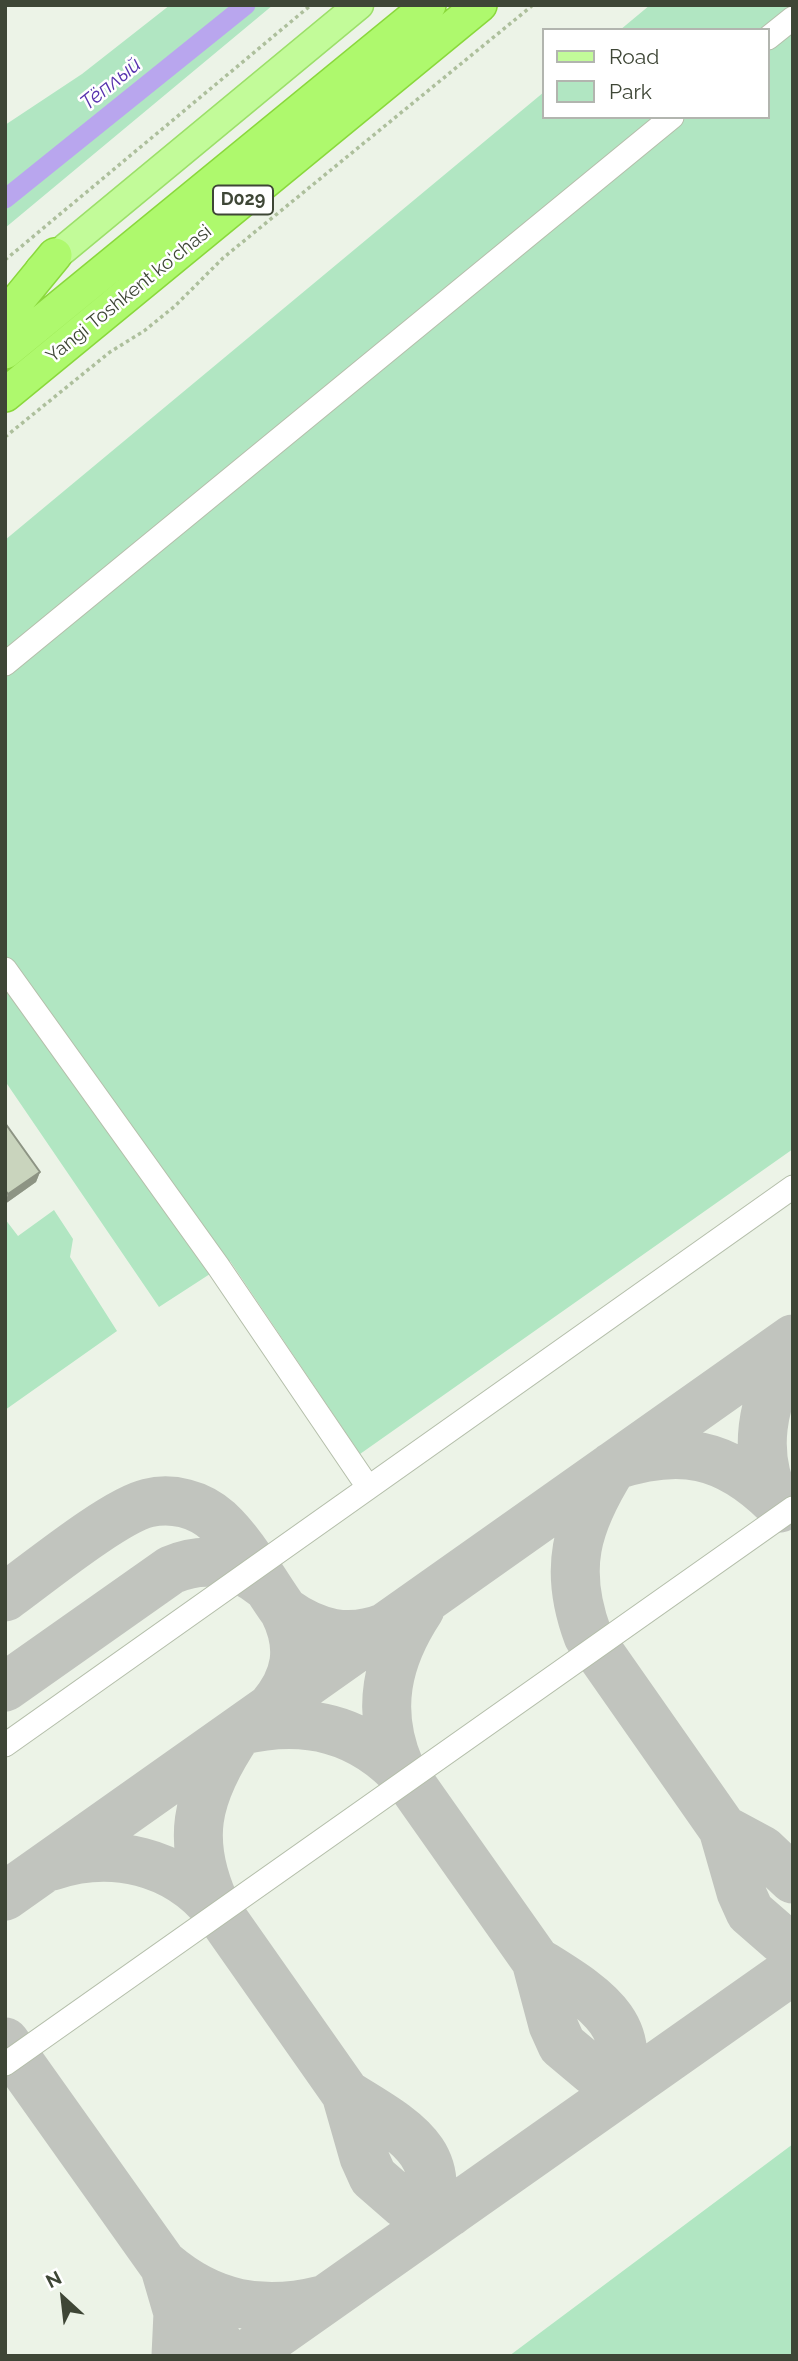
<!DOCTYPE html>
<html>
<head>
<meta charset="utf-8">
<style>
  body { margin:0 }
  #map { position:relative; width:798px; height:2361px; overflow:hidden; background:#ecf3e7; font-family:Raleway,sans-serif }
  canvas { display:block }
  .frame { position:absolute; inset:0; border:7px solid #3e4636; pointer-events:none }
  .legend { position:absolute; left:542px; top:28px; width:228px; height:91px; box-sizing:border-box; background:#fff; border:2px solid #b2b5af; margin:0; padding:9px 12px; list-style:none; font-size:21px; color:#3e4636 }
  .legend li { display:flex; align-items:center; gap:14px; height:35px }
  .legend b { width:35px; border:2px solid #b2b5af }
  .north { position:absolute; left:28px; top:2263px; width:70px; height:70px; -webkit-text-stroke:5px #fff; paint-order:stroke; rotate:333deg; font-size:19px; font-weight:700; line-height:28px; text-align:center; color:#3e4636 }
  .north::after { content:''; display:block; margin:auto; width:24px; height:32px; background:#3e4636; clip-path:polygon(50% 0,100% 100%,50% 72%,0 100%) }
</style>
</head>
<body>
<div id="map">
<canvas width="798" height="2361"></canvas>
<div class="frame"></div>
<ul class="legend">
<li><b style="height:9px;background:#c2fb99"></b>Road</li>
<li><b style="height:19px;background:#b1e6c2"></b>Park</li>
</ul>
<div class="north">N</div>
</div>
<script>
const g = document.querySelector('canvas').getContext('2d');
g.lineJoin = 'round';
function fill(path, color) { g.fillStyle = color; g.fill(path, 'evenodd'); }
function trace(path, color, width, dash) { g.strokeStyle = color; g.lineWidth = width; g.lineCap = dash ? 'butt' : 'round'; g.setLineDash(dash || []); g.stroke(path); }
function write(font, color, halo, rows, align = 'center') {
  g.font = font + ' Raleway,sans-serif'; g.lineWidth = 5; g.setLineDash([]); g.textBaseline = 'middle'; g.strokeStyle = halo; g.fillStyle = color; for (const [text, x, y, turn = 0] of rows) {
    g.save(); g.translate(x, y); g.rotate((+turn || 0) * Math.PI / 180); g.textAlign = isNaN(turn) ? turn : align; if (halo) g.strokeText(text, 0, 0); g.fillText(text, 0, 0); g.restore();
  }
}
fill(new Path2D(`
  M170 5H273L5 228V125L82 74Z
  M650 5H793V1149L360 1454 230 1261 159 1307 5 1081V540L544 92V117H768V30H620Z
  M54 1210 73 1239 70 1257 117 1331 5 1410V1219L18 1236Z
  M793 2144V2356H509Z`), '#b1e6c2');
trace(new Path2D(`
  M5 199 246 5`), '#b9a6ee', 19);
trace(new Path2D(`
  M776 1502C725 1452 680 1444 613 1466 576 1525 563 1569 588 1636L723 1829 741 1892 750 1912 781 1939 793 1943
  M780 1508C749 1456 762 1397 793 1348
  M5 1597C37 1574 114 1511 148 1503 172 1497 199 1504 218 1521 244 1545 263 1582 284 1611
  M420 1609C387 1659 375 1710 400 1768L536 1961 553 2025 562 2045 593 2071 616 2079 639 2078
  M5 1687 171 1570C206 1555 237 1562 266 1586
  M271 1708C297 1678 302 1647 284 1611 316 1634 349 1642 386 1627
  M408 1780C362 1728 305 1715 239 1731 195 1796 184 1842 219 1913L346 2094 364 2157 373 2177 404 2204 427 2211 450 2212
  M723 1829 762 1850 793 1879
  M52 1866C112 1846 176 1861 216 1910
  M5 1896 793 1339
  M536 1961C590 1995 650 2027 609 2099
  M5 2042 228 2356
  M346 2094C404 2130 457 2155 420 2232
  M176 2356 178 2313 164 2265C211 2305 262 2315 322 2300
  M245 2356 793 1970`), '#c1c4be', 49);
const minor = new Path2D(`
  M768 38 793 18
  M5 664 672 117
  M5 969 218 1266 368 1487
  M5 1745 793 1187
  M5 2064 793 1508`);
const major = new Path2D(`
  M40 269 359 5`);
const highway = new Path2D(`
  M5 316 55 255
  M5 352 429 5
  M5 395 480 5`);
trace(minor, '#b4beaa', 25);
trace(major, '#9cdf69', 31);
trace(highway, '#8ad83c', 36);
trace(new Path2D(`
  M5 260 311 5
  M5 437 110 352 144 331 175 306 223 258 533 5`), '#adbf9c', 3.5, [3.5, 3.5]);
trace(minor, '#fff', 23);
trace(major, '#c2fb99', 28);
trace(highway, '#aef96d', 33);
fill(new Path2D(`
  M5 1123 40 1172 36 1182 5 1204Z`), '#adb6a3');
fill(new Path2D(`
  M40 1172 36 1182 5 1204 8 1194Z`), '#8d9484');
const building = new Path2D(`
  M5 1123 40 1172 8 1194 5 1190Z`);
fill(building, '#c9d4bd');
trace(building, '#8d9484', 2);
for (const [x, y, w] of [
  [243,200,60]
]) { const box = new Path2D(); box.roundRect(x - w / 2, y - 14.5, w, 29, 5); g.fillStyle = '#fff'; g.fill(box); trace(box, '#3e4636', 2); }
write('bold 18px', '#3e4636', null, [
  ["D029",243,200]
]);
write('19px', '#3e4636', '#fff', [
  ["Yangi Toshkent ko‘chasi",129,294,-39]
]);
write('italic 21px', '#5733ae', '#fff', [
  ["Тёплый",111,84,-39]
]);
</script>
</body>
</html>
